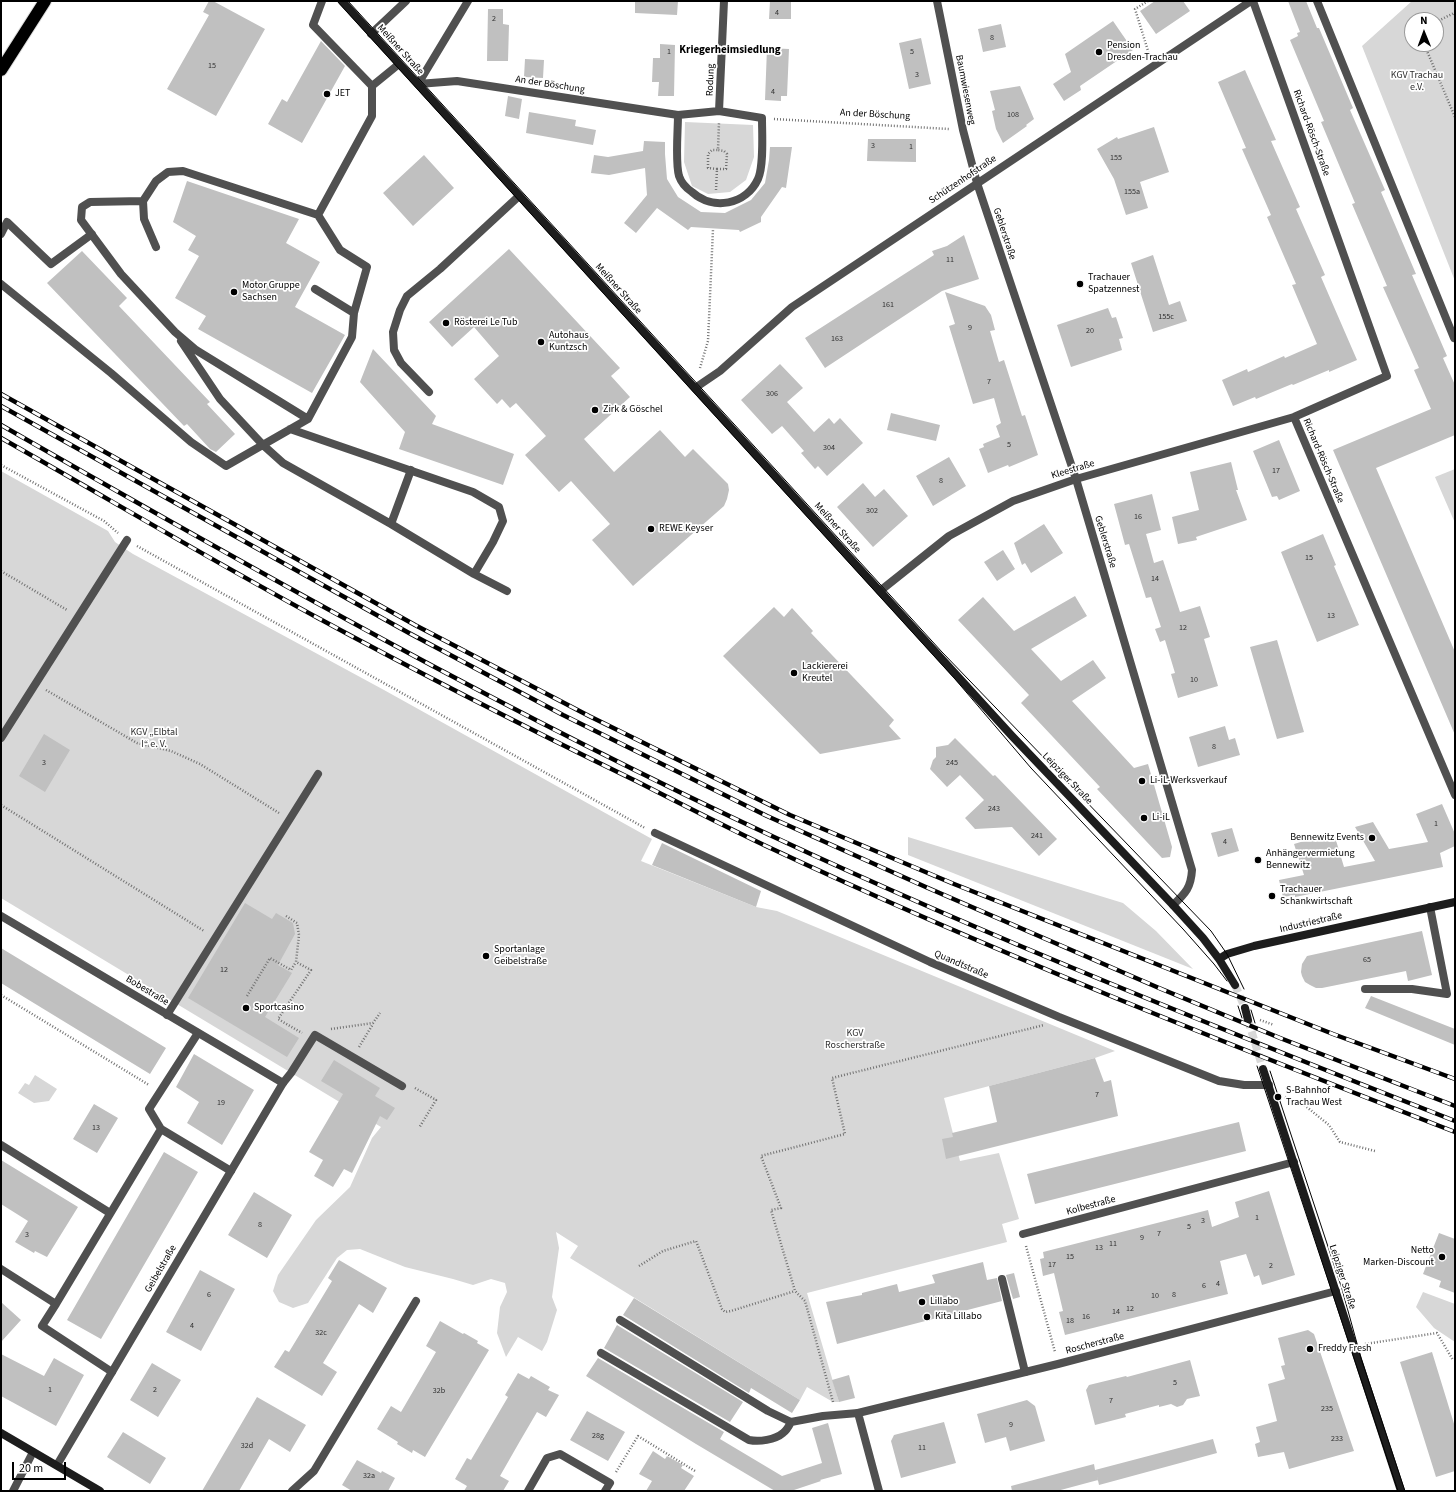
<!DOCTYPE html>
<html>
<head>
<meta charset="utf-8">
<style>
  body { margin:0 }
  #map { position:relative; width:1456px; height:1492px; overflow:hidden; background:#fff; font-family:"Source Sans 3",sans-serif }
  canvas { display:block }
  .frame { position:absolute; inset:0; border:2px solid #000; pointer-events:none }
  .north { position:absolute; left:1404px; top:12px; width:40px; height:40px; box-sizing:border-box; background:#fff; border:1px solid #999; border-radius:50%; rotate:359deg; font-size:11px; font-weight:700; line-height:16px; text-align:center; color:#000 }
  .north::after { content:''; display:block; margin:auto; width:14px; height:18px; background:#000; clip-path:polygon(50% 0,100% 100%,50% 72%,0 100%) }
  .scale { position:absolute; left:12px; top:1462px; width:54px; height:18px; box-sizing:border-box; border:2px solid #000; border-top:0; padding-left:5px; font-size:12px; line-height:14px; white-space:nowrap; color:#000; -webkit-text-stroke:3px #fff; paint-order:stroke }
</style>
</head>
<body>
<div id="map">
<canvas width="1456" height="1492"></canvas>
<div class="frame"></div>
<div class="north">N</div>
<div class="scale">20 m</div>
</div>
<script>
const g = document.querySelector('canvas').getContext('2d');
g.lineJoin = 'round';
function fill(path, color) { g.fillStyle = color; g.fill(path, 'evenodd'); }
function trace(path, color, width, dash) { g.strokeStyle = color; g.lineWidth = width; g.lineCap = dash ? 'butt' : 'round'; g.setLineDash(dash || []); g.stroke(path); }
function write(font, color, halo, rows, align = 'center') {
  g.font = font + ' "Source Sans 3",sans-serif'; g.lineWidth = 3.5; g.setLineDash([]); g.textBaseline = 'middle'; g.strokeStyle = halo; g.fillStyle = color; for (const [text, x, y, turn = 0] of rows) {
    g.save(); g.translate(x, y); g.rotate((+turn || 0) * Math.PI / 180); g.textAlign = isNaN(turn) ? turn : align; if (halo) g.strokeText(text, 0, 0); g.fillText(text, 0, 0); g.restore();
  }
}
fill(new Path2D(`
  M1412 1H1455V281L1362 46ZM1412 20H1436V44H1412Z
  M685 122 753 125 754 157 746 180 730 192 708 194 692 186 684 162Z
  M1455 469V523L1435 477Z
  M1 471 108 531 115 542 133 554 384 690 652 839 641 861 756 907 777 911 1115 1051 1095 1058 944 1098 960 1161 999 1153 1019 1219 1002 1224 1007 1242 807 1293 839 1402H833L807 1387 800 1400 570 1258 578 1246 556 1232 559 1248 552 1297 557 1310 547 1342 542 1351 518 1337 506 1357 497 1333 500 1307 507 1292 505 1283 491 1279 473 1285 453 1279 405 1267 360 1249 347 1250 337 1258 308 1303 293 1308 279 1302 273 1291 278 1275 316 1220 350 1187 372 1138 381 1127 1 898Z
  M908 837 1123 903 1156 931 1193 969 908 855Z
  M35 1075 57 1089 49 1101 34 1103 18 1093 25 1083 29 1085Z
  M1423 1292 1455 1304V1342L1434 1328 1416 1307Z`), '#d7d7d7');
fill(new Path2D(`
  M209 1H213L265 29 216 116 167 89 209 15 203 12Z
  M635 1H678L677 15 635 13Z
  M770 1H791V19H769Z
  M1155 1H1183L1190 11 1156 34 1140 11Z
  M1288 1H1306L1317 28H1319L1353 108 1350 110 1385 190 1381 192 1416 274 1412 275 1447 356 1443 358 1455 385V435L1376 468 1455 652V735L1333 450 1431 409 1414 370 1419 368 1383 287 1387 286 1352 204 1355 203 1321 122 1324 121 1290 40 1298 36 1297 33 1300 32Z
  M488 9H503V24L509 25 508 61H487Z
  M1113 21 1133 50 1080 86 1081 90 1064 101 1053 84 1071 72 1065 54Z
  M1001 24 1006 47 983 52 978 29Z
  M921 38 931 84 909 89 899 43Z
  M321 41 345 66 302 143 268 124 282 99 287 102Z
  M660 44 675 45 674 96H658L659 82H652L653 58H660Z
  M767 48 789 49 787 96H781V101L765 100Z
  M525 59 544 60 543 78 524 77Z
  M1245 70 1276 140 1271 141 1300 207 1296 209 1325 275 1321 277 1357 360 1329 372V370L1293 385 1292 384 1256 399 1255 397 1233 406 1222 380 1247 369 1248 372 1284 356 1285 358 1317 344 1292 285 1296 284 1267 217 1271 215 1242 149 1246 148 1218 82Z
  M1020 86 1034 119 1026 125 1027 126 1003 143 996 129 992 111 995 110 990 91Z
  M508 96 522 99 519 119 505 116Z
  M529 112 576 120 575 126 596 130 593 145 526 133Z
  M1154 127 1169 172 1140 182 1148 208 1126 215 1114 179 1097 149 1117 137 1118 139Z
  M868 139H916V162L867 161Z
  M644 141 665 142V154L667 179 678 197 701 212 725 213 751 200 765 183 769 160 770 147H792L786 188 782 187 761 217V222L740 232 739 230 691 227 688 230 657 208 636 233 624 223 647 195 645 168 609 175 591 173 594 155 608 157 643 151Z
  M424 155 454 188 413 226 383 193Z
  M187 181 299 219 286 243 320 262 295 307 345 335 312 393 198 329 206 316 175 298 199 256 188 250 196 236 173 222Z
  M964 235 979 279 942 291 825 368 805 338 934 255 932 251 947 246Z
  M509 249 620 368 611 376 630 397 584 439 614 472 660 430 685 457 693 449 728 484 729 490 727 499 724 506 633 586 592 540 610 524 571 481 559 492 525 455 546 436 516 403 510 408 502 399 497 404 474 379 499 356 474 327 452 347 429 322Z
  M82 251 127 298 119 306 210 402 207 404 235 434 216 452 210 449 187 424 184 426 47 283Z
  M1153 255 1169 305 1180 301 1187 321 1153 332 1131 263Z
  M945 292 985 306 991 315 995 330 990 331 999 362 1004 360 1022 416 1025 415 1038 455 1009 467 1008 465 988 473 979 449 984 447 983 444 1000 437 996 426 1001 423 994 398 973 404 949 326 955 324Z
  M1108 308 1112 318 1116 317 1123 338 1119 339 1122 350 1071 367 1057 325Z
  M373 349 436 416 432 424 514 454 503 485 399 449 405 432 360 382Z
  M780 364 803 388 787 402 814 432 829 418 834 424 840 418 863 443 827 476 818 466 815 469 801 453 804 451 782 426 772 434 741 400Z
  M891 413 940 425 936 441 887 430Z
  M1279 440 1300 491 1279 500 1277 496 1272 497 1253 451Z
  M949 457 966 486 933 506 916 476Z
  M1231 462 1238 490H1236L1247 520 1196 537 1197 540 1178 544 1172 517 1199 510 1190 472Z
  M863 483 875 497 884 489 908 516 873 547 837 507Z
  M1152 494 1161 530 1146 534 1154 563 1163 560 1180 612 1200 606 1210 637 1204 639 1218 686 1178 698 1171 674 1175 673 1165 640 1160 642 1155 629 1161 627 1151 597 1146 598 1129 544 1125 545 1114 504Z
  M1044 524 1063 553 1031 573 1025 563 1022 565 1014 543Z
  M1323 534 1336 565 1334 566 1359 625 1317 642 1281 552Z
  M1003 550 1015 569 997 581 984 562Z
  M1075 596 1087 616 1031 649 1061 681 1093 660 1106 678 1072 701 1134 768 1148 764 1172 847 1170 857 1162 858 1097 789 1100 787 1021 703 1029 695 958 620 983 597 1014 631Z
  M774 607 784 617 792 608 813 631 811 633 894 720 889 726 901 739 820 754 723 656Z
  M1277 640 1304 732 1277 739 1250 647Z
  M1225 726 1229 740 1235 738 1240 755 1198 767 1189 737Z
  M44 734 70 750 45 792 19 776Z
  M955 738 993 776 995 775 1057 839 1039 856 1012 827 975 829 965 818 984 800 960 775 947 787 930 769 933 760 936 757V747L948 745Z
  M1442 804 1455 834V846L1440 853 1443 867 1295 897V895L1283 897 1279 880 1304 875 1294 844 1314 838 1315 842 1335 837 1344 867 1375 861 1355 827 1373 822 1389 849 1428 842 1416 814Z
  M1232 828 1239 851 1218 857 1211 833Z
  M662 843 761 891 756 907 652 865Z
  M245 903 272 919 276 913 293 923 295 934 278 965 292 973 265 1017 299 1038 287 1057 188 998Z
  M1422 931 1432 975 1408 981 1406 971 1322 988H1316L1310 985 1305 982 1302 976 1301 972 1302 964 1307 956Z
  M1 948 166 1048 150 1074 1 983Z
  M1371 996 1455 1029V1045L1365 1008Z
  M194 1054 254 1090 222 1145 187 1123 199 1102 176 1087Z
  M1095 1058 1104 1082 1111 1080 1118 1116 946 1159 942 1139 953 1137 952 1133 997 1122 989 1086Z
  M334 1060 380 1088 375 1096 395 1108 387 1120 380 1116 352 1173 344 1169 333 1187 314 1176 323 1160 309 1152 343 1094 321 1081Z
  M94 1104 118 1118 97 1153 73 1139Z
  M1239 1122 1246 1151 1035 1204 1027 1174Z
  M164 1152 198 1172 101 1339 67 1320Z
  M1 1160 78 1207 47 1257 35 1251 34 1253 15 1242 28 1221 1 1204Z
  M1269 1191 1295 1275 1262 1285 1259 1275 1254 1277 1246 1254 1220 1261 1228 1294 1065 1335 1059 1312 1063 1311 1054 1273 1043 1276 1040 1259 1044 1258 1043 1252 1208 1210 1212 1227 1239 1217 1235 1202Z
  M254 1192 292 1215 267 1258 228 1235Z
  M1439 1233 1455 1239V1293L1439 1287 1441 1281 1423 1274Z
  M339 1260 387 1288 373 1313 359 1304 323 1363 337 1372 322 1396 274 1367 285 1350 289 1352 332 1281 328 1278Z
  M983 1262 987 1280 997 1278 1002 1301 837 1344 826 1302 862 1295V1293L897 1284 899 1292 935 1283 932 1275Z
  M200 1270 235 1289 201 1351 166 1332Z
  M1014 1273 1020 1297 1013 1299 1006 1275Z
  M634 1298 800 1400 792 1413 751 1388 749 1393 623 1315Z
  M1 1302 21 1320 1 1342Z
  M440 1321 463 1334 464 1333 478 1341 477 1343 489 1350 425 1457 413 1450 412 1453 397 1444 398 1442 377 1429 391 1406 401 1412 436 1352 426 1346Z
  M617 1325 743 1402 730 1422 604 1348Z
  M1308 1330 1314 1334 1354 1451 1289 1469 1284 1452 1258 1457 1255 1444 1260 1442 1256 1427 1277 1421 1268 1384 1285 1379 1281 1366 1285 1365 1278 1338Z
  M1432 1352 1455 1427V1471L1436 1477 1400 1362Z
  M1 1354 44 1376 54 1358 84 1375 56 1426 1 1396Z
  M598 1358 724 1432 720 1439 782 1476 822 1463 812 1428 828 1423 842 1474 820 1480 821 1481 791 1491H775L696 1444 586 1376Z
  M1190 1360 1200 1396 1187 1399 1183 1405 1177 1407 1171 1404 1159 1407V1405L1125 1414 1126 1417 1095 1425 1086 1390 1089 1385 1126 1376 1127 1377Z
  M152 1363 181 1380 158 1417 130 1400Z
  M518 1373 529 1379 531 1376 550 1387 548 1390 559 1395 546 1417 537 1412 520 1441 500 1476 509 1481 503 1491H464L467 1486 455 1479 467 1458 471 1460 508 1397 505 1395Z
  M849 1375 855 1398 839 1402 832 1380Z
  M257 1397 306 1425 290 1452 269 1439 239 1491H202Z
  M1027 1400 1035 1406 1045 1441 1010 1451 1006 1437 985 1443 977 1414Z
  M587 1411 625 1432 608 1461 570 1440Z
  M944 1422 956 1463 901 1478 891 1441 894 1435Z
  M123 1432 166 1458 150 1484 107 1457Z
  M1213 1439 1217 1453 1099 1485 1097 1476 1098 1480 1057 1491H1012L1011 1486 1094 1464 1095 1470Z
  M653 1451 665 1459 667 1456 683 1465 681 1468 694 1476 684 1491H646L652 1481 639 1474Z
  M357 1460 381 1473 382 1471 395 1478 388 1491H352L342 1485Z`), '#c0c0c0');
trace(new Path2D(`
  M1235 985 1245 1008
  M1248 1020 1263 1069`), '#d9d9d9', 8, [8, 4]);
const highway = new Path2D(`
  M1 70 45 1`);
trace(highway, '#dbdbdb', 14);
trace(new Path2D(`
  M1148 1 1135 9 1149 54
  M1436 22 1454 13 1455 15
  M1424 44 1455 117
  M774 119 949 129
  M717 169 708 168V154L712 150H718
  M716 190 717 169H726L727 154 724 151 718 150 719 123
  M700 368 708 341 713 229
  M1 465 104 521 118 533
  M137 546 645 828
  M1 571 67 610
  M46 690 137 743 171 751 200 764 279 813
  M1 805 204 931
  M286 916 297 923 299 935 296 962 311 970 278 1019 302 1033
  M1 995 149 1085
  M247 996 270 958 291 970 296 962
  M1260 1020 1274 1025
  M331 1029 373 1023 380 1013
  M359 1047 373 1024
  M415 1088 436 1100 419 1128
  M1285 1097 1303 1104 1329 1125 1340 1142 1375 1151
  M1026 1246 1055 1352
  M639 1266 663 1251 696 1241 722 1309 725 1312 731 1311 795 1291
  M1365 1344 1437 1333 1453 1360
  M833 1402 805 1301 795 1291 771 1210 781 1208 761 1156 845 1134 832 1078 1044 1025
  M616 1472 638 1436 695 1471`), '#727272', 2.5, [1, 2]);
trace(new Path2D(`
  M322 1 313 25 372 86 399 64
  M1317 1 1454 338
  M371 34 406 1
  M143 201 156 181 168 172 183 171 318 215 372 116V86
  M1 234 7 222 51 264 92 234
  M156 247 144 219 143 201 90 202 82 207 81 220 121 274 175 332 196 350 308 419
  M1 284 111 373 191 442 226 466 308 419 352 337 354 313
  M315 289 354 313 367 267 340 250 318 215
  M181 341 220 399 263 445 283 463 391 524
  M429 392 401 363 394 350 393 332 400 310 407 296 440 269 519 196
  M290 429 473 492 499 507 503 521 493 542 474 574
  M411 470 391 524 474 574 507 591
  M1 738 127 540
  M1365 989H1412L1447 994 1430 907
  M167 1015 318 774
  M283 1083 291 1073 315 1035 402 1086
  M161 1129 149 1109 198 1033
  M1 1145 110 1213
  M1 1269 56 1304 42 1326 112 1372
  M1002 1279 1025 1372
  M56 1304 161 1129 231 1171
  M620 1320 768 1411 791 1422 823 1416 858 1413
  M601 1353 749 1440C759 1442 775 1440 783 1433 786 1431 789 1426 791 1422
  M13 1491 33 1452
  M292 1491 314 1471 416 1301
  M528 1491 547 1458 560 1454 610 1483 605 1491`), '#505050', 8);
trace(new Path2D(`
  M468 1 418 84 457 81 678 115
  M937 1 963 130 977 183 1076 479 1192 870C1191 887 1186 893 1173 905
  M719 111 762 118C762 134 764 166 758 179 746 205 713 211 692 192 686 188 681 182 679 176 675 162 678 130 678 115Z
  M719 111 724 1
  M695 388 720 371 792 307 1251 1
  M1294 417 1455 795
  M880 591 949 536 1013 501 1076 479 1294 417 1387 376 1253 1
  M655 833 930 962 1059 1017 1219 1081 1244 1085H1269
  M1 916 283 1083 57 1465
  M1023 1234 1294 1162
  M879 1491 858 1413 1058 1364 1336 1291`), '#505050', 8);
trace(new Path2D(`
  M342 1 1012 736 1173 905 1203 938 1219 959 1235 985
  M1219 959 1227 954 1254 946 1455 902
  M1245 1008 1248 1020
  M1263 1069 1401 1491
  M1 1433 100 1491`), '#1d1d1d', 8);
trace(highway, '#000', 12);
trace(new Path2D(`
  M337 1 955 679 1031 768 1183 929 1214 964 1227 981
  M348 1 942 652 1211 931 1227 954 1244 989
  M1238 1006 1242 1018
  M1251 1010 1255 1023
  M1257 1066 1398 1491
  M1270 1071 1342 1289 1361 1358 1405 1491`), '#000', 1);
const rail = new Path2D(`
  M1 394 415 625 589 716 790 815 954 884 1333 1034 1455 1079
  M1 406 409 633 563 715 767 816 928 888 1159 988 1280 1038 1455 1106
  M1 425C254 570 509 714 774 837 997 941 1226 1031 1455 1121
  M1 438C107 498 211 560 318 618 423 675 529 729 636 781 679 803 722 825 766 846 992 952 1223 1042 1455 1132`);
trace(rail, '#000', 4.5);
trace(rail, '#fff', 3, [9]);
for (const [x, y, r, color] of [
  [1099,52,4,"#000"],
  [327,94,4,"#000"],
  [1080,284,4,"#000"],
  [234,292,4,"#000"],
  [446,323,4,"#000"],
  [541,342,4,"#000"],
  [595,410,4,"#000"],
  [651,529,4,"#000"],
  [794,673,4,"#000"],
  [1142,781,4,"#000"],
  [1144,818,4,"#000"],
  [1372,838,4,"#000"],
  [1258,860,4,"#000"],
  [1272,896,4,"#000"],
  [486,956,4,"#000"],
  [246,1008,4,"#000"],
  [1278,1097,4,"#000"],
  [1442,1257,4,"#000"],
  [922,1302,4,"#000"],
  [927,1317,4,"#000"],
  [1310,1349,4,"#000"]
]) { const dot = new Path2D(); dot.arc(x, y, r, 0, 2 * Math.PI); g.fillStyle = color; g.fill(dot); trace(dot, '#fff', 1.5); }
write('8px', '#303030', null, [
  ["4",777,13],
  ["2",494,19],
  ["8",992,38],
  ["1",669,52],
  ["5",912,52],
  ["15",212,66],
  ["3",917,75],
  ["4",773,92],
  ["108",1013,115],
  ["3",873,146],
  ["1",911,147],
  ["155",1116,158],
  ["155a",1132,192],
  ["11",950,260],
  ["161",888,305],
  ["155c",1166,317],
  ["9",970,328],
  ["20",1090,331],
  ["163",837,339],
  ["7",989,382],
  ["306",772,394],
  ["5",1009,445],
  ["304",829,448],
  ["17",1276,471],
  ["8",941,481],
  ["302",872,511],
  ["16",1138,517],
  ["15",1309,558],
  ["14",1155,579],
  ["13",1331,616],
  ["12",1183,628],
  ["10",1194,680],
  ["8",1214,747],
  ["3",44,763],
  ["245",952,763],
  ["243",994,809],
  ["1",1436,824],
  ["241",1037,836],
  ["4",1225,842],
  ["65",1367,960],
  ["12",224,970],
  ["7",1097,1095],
  ["19",221,1103],
  ["13",96,1128],
  ["1",1257,1218],
  ["3",1203,1221],
  ["8",260,1225],
  ["5",1189,1227],
  ["7",1159,1234],
  ["3",27,1235],
  ["9",1142,1238],
  ["11",1113,1244],
  ["13",1099,1248],
  ["15",1070,1257],
  ["17",1052,1265],
  ["2",1271,1266],
  ["4",1218,1284],
  ["6",1204,1286],
  ["6",209,1295],
  ["8",1174,1295],
  ["10",1155,1296],
  ["12",1130,1309],
  ["14",1116,1312],
  ["16",1086,1317],
  ["18",1070,1321],
  ["4",192,1326],
  ["32c",321,1333],
  ["5",1175,1383],
  ["1",50,1390],
  ["2",155,1390],
  ["32b",439,1391],
  ["7",1111,1401],
  ["235",1327,1409],
  ["9",1011,1425],
  ["28g",598,1436],
  ["233",1337,1439],
  ["32d",247,1446],
  ["11",922,1448],
  ["32a",369,1476]
]);
write('10px', '#000', '#fff', [
  ["Pension",1107,46],
  ["Dresden-Trachau",1107,58],
  ["JET",335,94],
  ["Trachauer",1088,278],
  ["Spatzennest",1088,290],
  ["Motor Gruppe",242,286],
  ["Sachsen",242,298],
  ["Rösterei Le Tub",454,323],
  ["Autohaus",549,336],
  ["Kuntzsch",549,348],
  ["Zirk & Göschel",603,410],
  ["REWE Keyser",659,529],
  ["Lackiererei",802,667],
  ["Kreutel",802,679],
  ["Li-iL-Werksverkauf",1150,781],
  ["Li-iL",1152,818],
  ["Bennewitz Events",1364,838,"right"],
  ["Anhängervermietung",1266,854],
  ["Bennewitz",1266,866],
  ["Trachauer",1280,890],
  ["Schankwirtschaft",1280,902],
  ["Sportanlage",494,950],
  ["Geibelstraße",494,962],
  ["Sportcasino",254,1008],
  ["S-Bahnhof",1286,1091],
  ["Trachau West",1286,1103],
  ["Netto",1434,1251,"right"],
  ["Marken-Discount",1434,1263,"right"],
  ["Lillabo",930,1302],
  ["Kita Lillabo",935,1317],
  ["Freddy Fresh",1318,1349]
], 'left');
write('10px', '#000', '#fff', [
  ["Meißner Straße",400,50,48],
  ["Rodung",711,80,-88],
  ["An der Böschung",550,85,9],
  ["Baumwiesenweg",965,90,79],
  ["An der Böschung",875,115,3],
  ["Richard-Rösch-Straße",1311,133,70],
  ["Schützenhofstraße",963,180,-34],
  ["Geblerstraße",1004,234,72],
  ["Meißner Straße",618,289,48],
  ["Richard-Rösch-Straße",1323,461,67],
  ["Kleestraße",1073,470,-17],
  ["Meißner Straße",837,528,48],
  ["Geblerstraße",1105,542,73],
  ["Leipziger Straße",1067,779,46],
  ["Industriestraße",1311,923,-13],
  ["Quandtstraße",961,965,23],
  ["Bobestraße",147,991,31],
  ["Kolbestraße",1091,1206,-15],
  ["Geibelstraße",161,1269,-60],
  ["Leipziger Straße",1342,1277,72],
  ["Roscherstraße",1095,1344,-15]
]);
write('10px', '#2e2e2e', '#fff', [
  ["KGV Trachau",1417,76],
  ["e.V.",1417,88],
  ["KGV „Elbtal",154,733],
  ["I“ e. V.",154,745],
  ["KGV",855,1034],
  ["Roscherstraße",855,1046]
]);
write('bold 11px', '#000', '#fff', [
  ["Kriegerheimsiedlung",730,51]
]);
</script>
</body>
</html>
